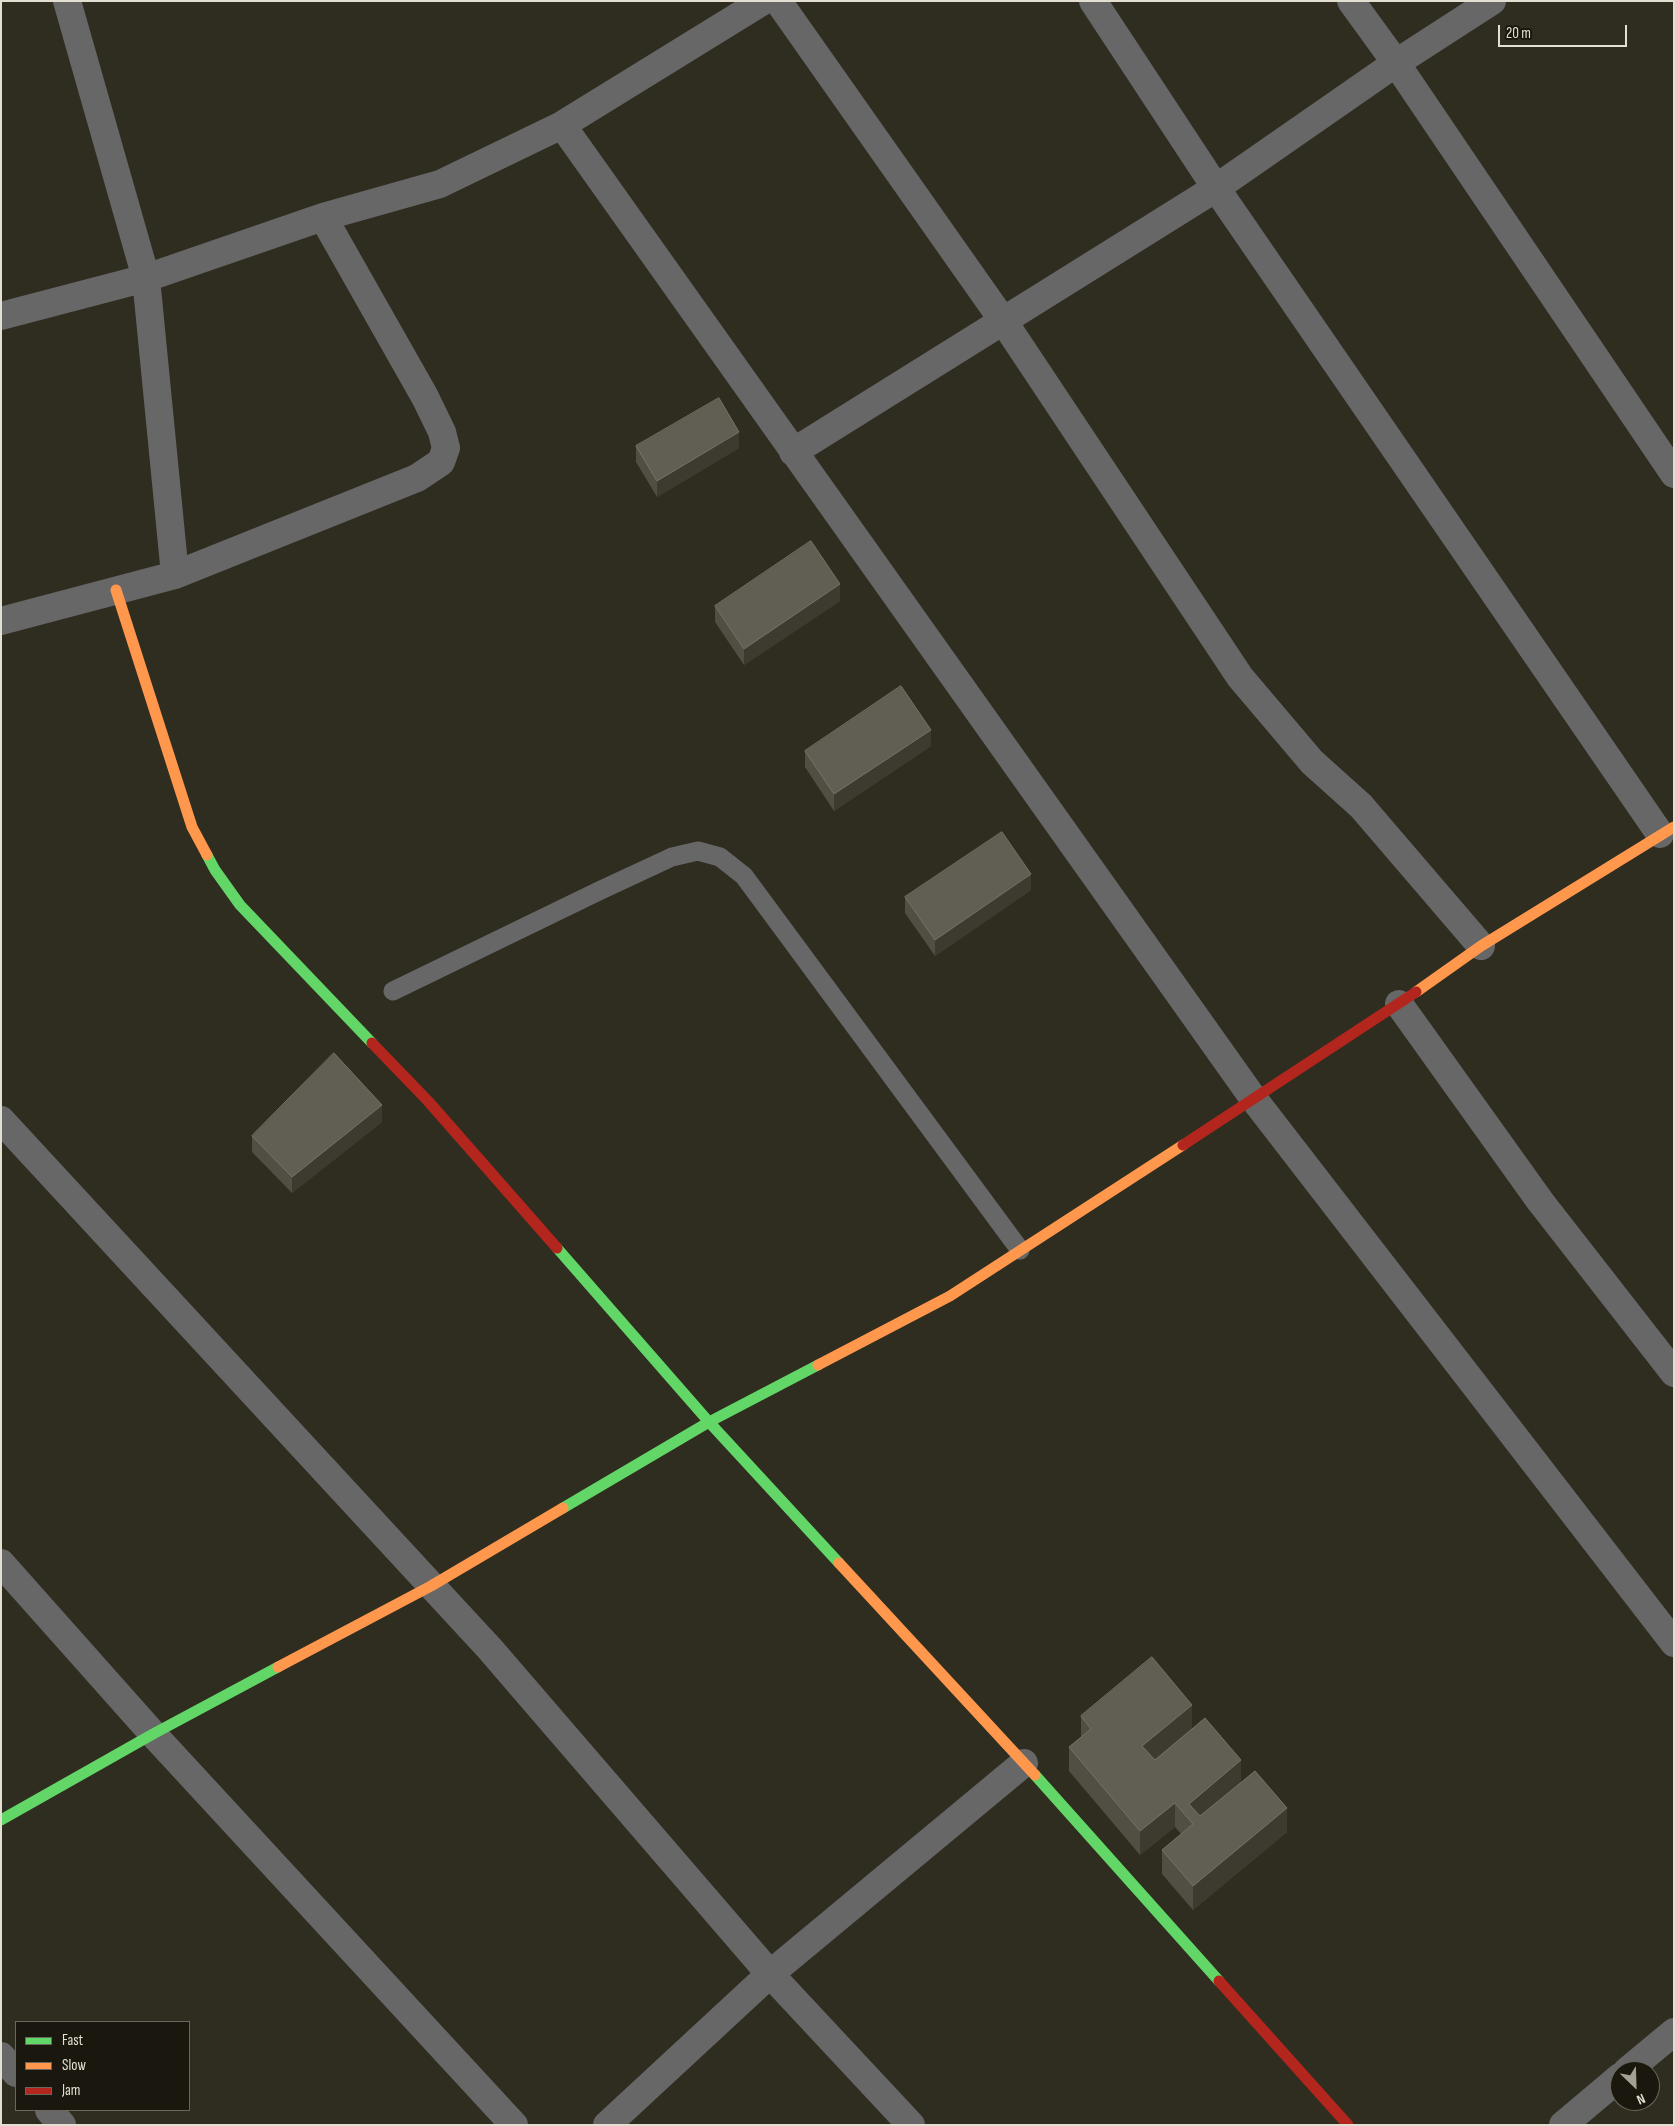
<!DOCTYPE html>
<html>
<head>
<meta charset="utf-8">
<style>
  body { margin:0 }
  #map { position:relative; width:1675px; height:2126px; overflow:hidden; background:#2f2c20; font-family:"Sofia Sans Condensed",sans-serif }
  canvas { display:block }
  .frame { position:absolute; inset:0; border:2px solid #e3e0d2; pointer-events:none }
  .legend { position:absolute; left:15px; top:2021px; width:175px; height:90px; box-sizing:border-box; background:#1a180e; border:1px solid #6a685c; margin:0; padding:6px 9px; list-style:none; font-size:15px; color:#e3e0d2 }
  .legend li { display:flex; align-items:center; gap:10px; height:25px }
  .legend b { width:25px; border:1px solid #6a685c }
  .north { position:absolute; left:1610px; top:2061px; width:50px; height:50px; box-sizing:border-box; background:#1a180e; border:1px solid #6a685c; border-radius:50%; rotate:156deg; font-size:14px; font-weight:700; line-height:20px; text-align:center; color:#e3e0d2 }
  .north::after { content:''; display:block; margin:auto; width:18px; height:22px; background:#a4a194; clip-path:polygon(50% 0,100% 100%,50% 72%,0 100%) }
  .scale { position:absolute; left:1498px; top:25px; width:129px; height:22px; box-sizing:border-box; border:2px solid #e3e0d2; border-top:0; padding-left:6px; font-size:15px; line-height:18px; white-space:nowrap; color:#e3e0d2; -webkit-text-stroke:4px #1a180e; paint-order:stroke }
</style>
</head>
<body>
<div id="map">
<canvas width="1675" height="2126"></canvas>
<div class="frame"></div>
<ul class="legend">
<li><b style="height:6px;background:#63d668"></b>Fast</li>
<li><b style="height:6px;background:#ff974d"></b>Slow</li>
<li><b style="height:6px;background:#b3261e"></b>Jam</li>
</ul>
<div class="north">N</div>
<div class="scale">20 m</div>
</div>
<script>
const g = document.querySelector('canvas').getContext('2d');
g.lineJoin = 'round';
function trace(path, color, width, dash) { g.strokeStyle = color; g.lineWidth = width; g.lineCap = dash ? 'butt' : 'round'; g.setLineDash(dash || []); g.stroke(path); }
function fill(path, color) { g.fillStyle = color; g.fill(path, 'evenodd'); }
trace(new Path2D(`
  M393 991 601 890 672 857 698 851 720 857 744 876 1020 1250`), '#676768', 19);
trace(new Path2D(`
  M67 1 146 278 175 575
  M778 1 1004 322 1240 677 1312 762 1361 806 1481 946
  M1093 1 1216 188 1660 834
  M1351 1 1396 63 1674 474
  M562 125 1253 1098 1674 1643
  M1 316 146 278 323 217 440 184 562 125 763 1
  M793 452 1216 188 1396 63 1492 1
  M1 621 175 575 417 478 441 462 446 448 442 432 425 397 323 217
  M1399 1004 1540 1201 1674 1373
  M1 1120 490 1649 770 1974 911 2125
  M1 1563 153 1734 514 2125
  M1 2056 16 2073
  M1627 2071 1674 2032
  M49 2110 62 2125
  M607 2125 770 1974 1024 1763
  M1563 2125 1620 2077`), '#676768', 28);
trace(new Path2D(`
  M207 855 215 870 240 905 372 1043
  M557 1248 709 1422 839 1563
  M563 1508 709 1422 818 1365
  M1035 1775 1219 1981
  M1 1820 153 1734 278 1667`), '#63d668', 11);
trace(new Path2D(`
  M116 590 192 827 207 855
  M1416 992 1481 946 1674 827
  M818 1365 950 1296 1183 1145
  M839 1563 1035 1775
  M278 1667 431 1586 563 1508`), '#ff974d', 11);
trace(new Path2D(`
  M372 1043 428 1101 557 1248
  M1183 1145 1416 992
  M1219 1981 1348 2125`), '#b3261e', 11);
fill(new Path2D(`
  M636 446 739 448 657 497 636 462Z
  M840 601 744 665 715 622V606Z
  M931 746 834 811 805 767V751Z
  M1031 890 935 956 905 913V897Z
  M382 1122 292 1193 252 1152V1136Z
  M1081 1716 1192 1729 1287 1832 1193 1910 1162 1874V1850L1181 1834 1175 1827 1140 1855 1069 1771V1747L1081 1738Z`), '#514e44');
fill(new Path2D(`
  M739 432V448L657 497V481Z
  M840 584V601L744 665V649Z
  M931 730V746L834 811V794Z
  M1031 874V890L935 956V940Z
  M382 1105V1122L292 1193V1177Z
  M1192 1705V1729L1142 1770V1746Z
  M1241 1760V1784L1193 1824 1189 1804Z
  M1175 1803V1827L1140 1855V1831Z
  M1287 1808V1832L1193 1910V1886Z`), '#3d3a2f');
const building = new Path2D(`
  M719 398 739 432 657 481 636 446Z
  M811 541 840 584 744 649 715 606Z
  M901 686 931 730 834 794 805 751Z
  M1002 832 1031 874 935 940 905 897Z
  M334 1053 382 1105 292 1177 252 1136Z
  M1152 1657 1192 1705 1142 1746 1155 1760 1205 1718 1241 1760 1189 1804 1200 1816 1255 1771 1287 1808 1193 1886 1162 1850 1193 1824 1175 1803 1140 1831 1069 1747 1091 1729 1081 1716Z`);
fill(building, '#615e53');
trace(building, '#757267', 1);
</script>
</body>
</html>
